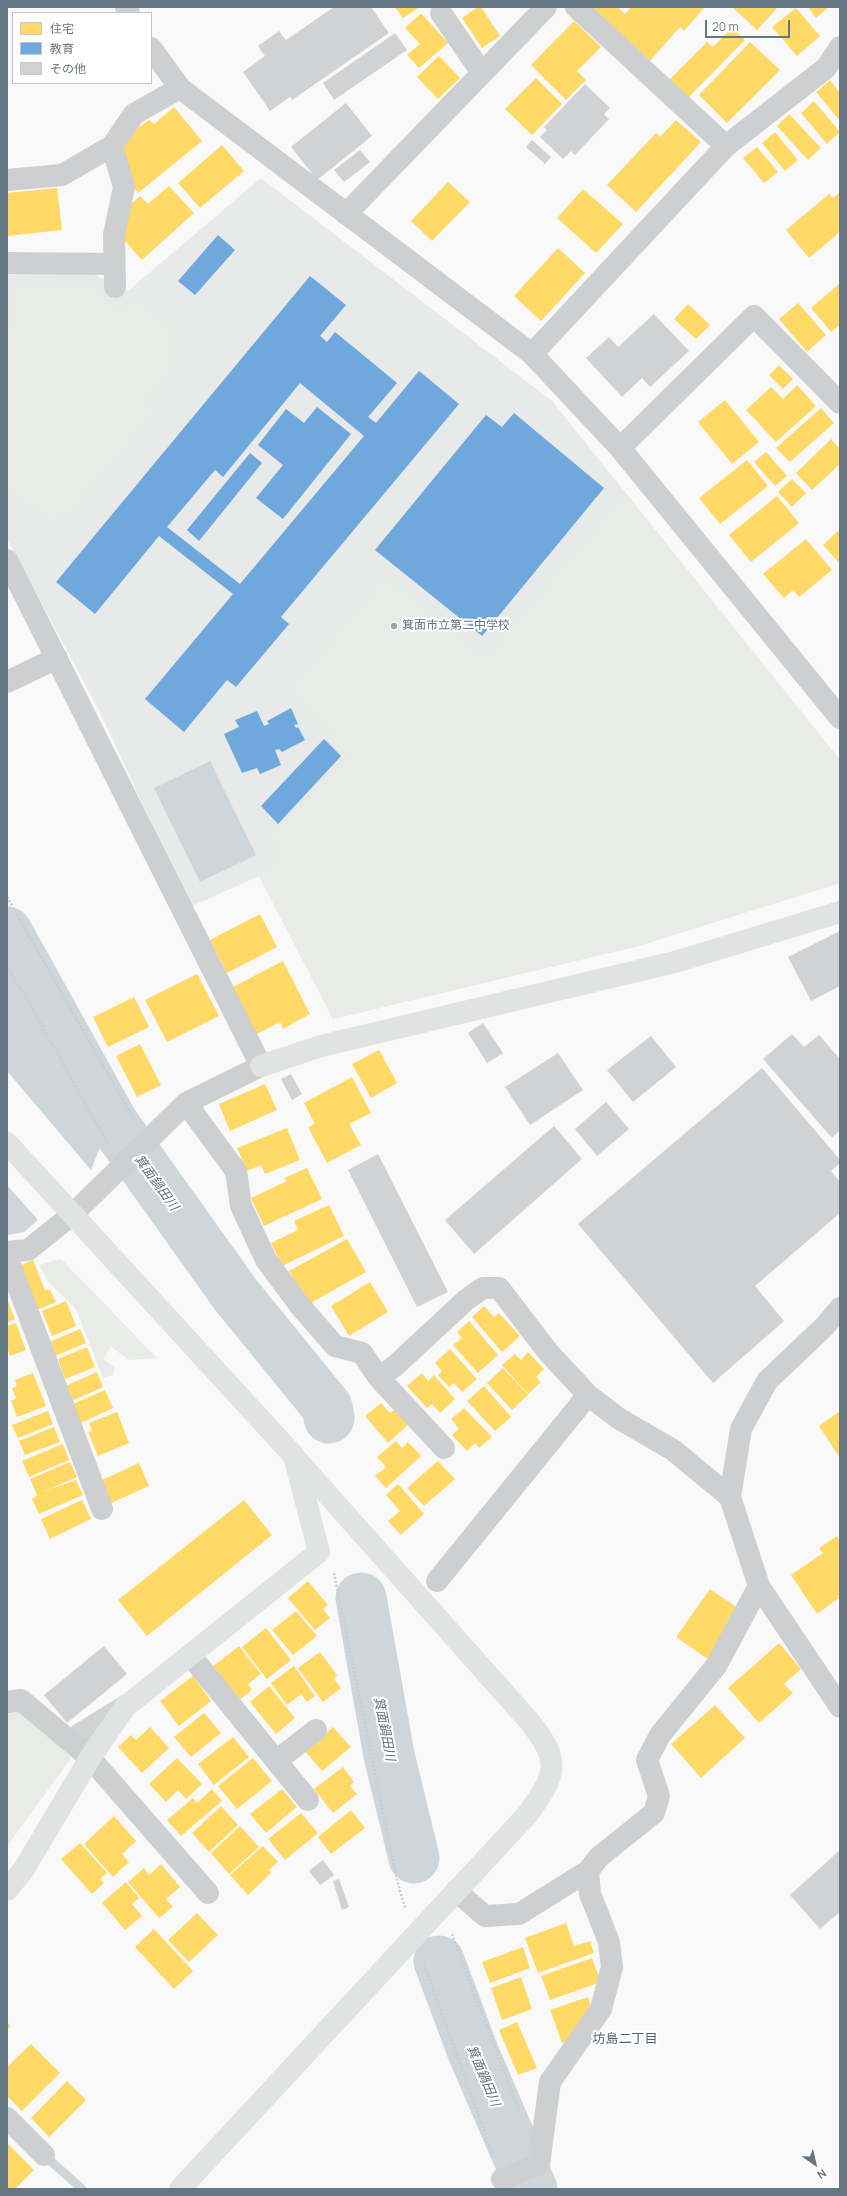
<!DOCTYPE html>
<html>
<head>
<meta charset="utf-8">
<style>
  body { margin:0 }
  #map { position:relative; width:847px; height:2196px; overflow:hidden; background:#f9f9f9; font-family:Manrope,"Noto Sans JP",sans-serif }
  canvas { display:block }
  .frame { position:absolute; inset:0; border:8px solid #657683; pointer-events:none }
  .legend { position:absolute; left:12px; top:12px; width:140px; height:72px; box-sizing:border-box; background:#fff; border:1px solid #c1c8cd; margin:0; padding:5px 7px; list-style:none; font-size:12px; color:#657683 }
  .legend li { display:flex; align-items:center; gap:8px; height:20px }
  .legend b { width:20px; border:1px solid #c1c8cd }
  .north { position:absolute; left:795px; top:2144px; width:40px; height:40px; -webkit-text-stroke:3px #fff; paint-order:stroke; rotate:146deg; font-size:11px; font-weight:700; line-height:16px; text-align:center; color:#657683 }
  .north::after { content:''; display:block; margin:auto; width:14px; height:18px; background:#657683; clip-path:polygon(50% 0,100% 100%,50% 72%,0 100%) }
  .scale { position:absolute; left:705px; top:20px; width:85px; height:18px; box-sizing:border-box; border:2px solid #657683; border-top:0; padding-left:5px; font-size:12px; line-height:14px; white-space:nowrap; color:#657683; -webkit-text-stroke:3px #fff; paint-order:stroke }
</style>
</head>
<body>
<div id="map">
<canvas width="847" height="2196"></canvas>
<div class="frame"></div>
<ul class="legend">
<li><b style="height:11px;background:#ffd966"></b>住宅</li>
<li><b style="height:11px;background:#6fa8dc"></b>教育</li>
<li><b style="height:11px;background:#d0d2d3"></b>その他</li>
</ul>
<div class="north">N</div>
<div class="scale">20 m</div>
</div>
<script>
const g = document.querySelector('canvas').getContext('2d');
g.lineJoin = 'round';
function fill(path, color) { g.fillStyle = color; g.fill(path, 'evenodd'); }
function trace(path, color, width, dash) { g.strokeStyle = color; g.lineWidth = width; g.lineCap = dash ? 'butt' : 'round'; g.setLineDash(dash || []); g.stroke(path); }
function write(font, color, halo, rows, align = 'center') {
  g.font = font + ' Manrope,"Noto Sans JP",sans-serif'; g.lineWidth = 4; g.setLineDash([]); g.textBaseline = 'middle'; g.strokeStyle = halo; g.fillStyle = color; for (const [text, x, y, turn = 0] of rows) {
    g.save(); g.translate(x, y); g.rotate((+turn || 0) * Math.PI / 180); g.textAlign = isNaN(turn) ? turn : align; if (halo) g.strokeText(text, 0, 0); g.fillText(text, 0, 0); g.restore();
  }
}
fill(new Path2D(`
  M261 178 552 401 840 760V883L638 946 333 1019 259 876 190 907 101 714 7 539V275L11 273 89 271 104 279 106 293 129 290Z`), '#e8e9e9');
fill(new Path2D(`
  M96 284 113 308 144 303 174 330V368L145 403 156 412 67 516 50 522 7 489V340L14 285Z
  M626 494 840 760V883L638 946 333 1019 259 875 279 858 270 838 351 756 289 690 386 576 485 657Z
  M61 1259 157 1358 129 1360 111 1347 103 1359 115 1367 113 1375 103 1378 76 1309 48 1281 39 1265Z
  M21 1700 71 1758 8 1845 7 1703Z`), '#e8ebe6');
fill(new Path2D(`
  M210 761 256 855 200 882 154 788Z
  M7 977 101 1145 91 1170 7 1071Z
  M7 1185 38 1220 24 1232 7 1235Z`), '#ced6d9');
fill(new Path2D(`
  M395 7H420L403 18Z
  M478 7H481L500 36 482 48 462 18Z
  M587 7H617L625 14 631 7H705L684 31 680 27 649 62Z
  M732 7H778L757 30Z
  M808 7H829L816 18Z
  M796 8 820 36 797 56 772 27Z
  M421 13 448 43 419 68 407 55 420 44 405 28Z
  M574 21 601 47 577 71 586 80 566 100 531 65Z
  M732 28 745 40 687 99 668 81 707 42 713 47Z
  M750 42 780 70 727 123 699 95Z
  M439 56 460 78 438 99 417 77Z
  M536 78 562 104 532 135 505 109Z
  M830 80 840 93V121L816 92Z
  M814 101 840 132 827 144 801 113Z
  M174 107 202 141 138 193 130 183 122 152 131 132 149 120 154 124Z
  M789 114 821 148 808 160 777 126Z
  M676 120 701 142 636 212 607 185 656 133 660 137Z
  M775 132 798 160 785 171 762 143Z
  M222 145 244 171 200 208 178 183Z
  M757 147 778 172 764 183 743 158Z
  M448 182 470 202 432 241 411 221Z
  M169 186 194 213 142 260 116 231 118 216 140 196 148 204Z
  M57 188 62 230 7 236V193Z
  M583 189 623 224 596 253 557 218Z
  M840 192V232L809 258 786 230 829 194 833 198Z
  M558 248 585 273 541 321 514 296Z
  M840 283V325L831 332 811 308Z
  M798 303 826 335 807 352 779 319Z
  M688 304 710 325 696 339 674 319Z
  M779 365 793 379 783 389 769 375Z
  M797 385 816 406 776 442 746 410 771 387 783 399Z
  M725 400 759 442 732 464 698 422Z
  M821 408 834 423 790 462 776 448Z
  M831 439 840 449V464L812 490 796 473Z
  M766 452 787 476 775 486 754 462Z
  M747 460 768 486 720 524 699 498Z
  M792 479 806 493 792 507 778 492Z
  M777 496 799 523 751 562 729 535Z
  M840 529V564L823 545Z
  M806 539 832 570 799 597 793 590 784 598 763 574Z
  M260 914 277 947 227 973 210 940Z
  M283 961 310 1014 283 1029 280 1022 253 1036 229 989Z
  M197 974 219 1016 167 1042 145 1000Z
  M134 997 149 1027 108 1047 93 1017Z
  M140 1044 161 1085 137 1097 116 1056Z
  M379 1050 397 1083 371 1098 352 1064Z
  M352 1077 371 1113 349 1124 361 1145 327 1163 308 1127 315 1124 304 1103Z
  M265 1084 277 1110 230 1131 219 1104Z
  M287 1128 300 1160 265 1174 261 1165 247 1171 237 1148Z
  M307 1168 322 1199 264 1226 251 1198 287 1181 284 1178Z
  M329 1205 344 1236 282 1266 271 1243 298 1230 294 1221Z
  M347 1239 366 1272 307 1305 289 1271Z
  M33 1260 45 1290H50L56 1302 37 1310 19 1266Z
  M370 1282 388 1312 349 1336 331 1306Z
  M7 1299 15 1319 7 1323Z
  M66 1301 76 1326 52 1336 42 1311Z
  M484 1306 494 1317 499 1313 520 1336 502 1352 472 1317Z
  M469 1321 498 1355 478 1373 453 1345 462 1338 457 1332Z
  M16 1323 26 1350 10 1356 7 1347V1326Z
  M80 1329 86 1343 55 1356 49 1342Z
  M87 1347 95 1367 65 1379 58 1359Z
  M450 1349 477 1379 462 1392 454 1383 449 1387 438 1375 442 1371 435 1363Z
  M528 1352 544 1369 536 1377 541 1382 528 1394 502 1365 515 1354 521 1360Z
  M503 1368 528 1395 512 1410 487 1383Z
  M97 1372 103 1387 72 1401 65 1386Z
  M33 1373 46 1406 17 1417 11 1401 16 1398 12 1388 17 1386 15 1380Z
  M422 1373 428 1381 434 1375 455 1399 440 1413 432 1404 427 1408 407 1386Z
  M484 1386 511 1417 495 1431 467 1401Z
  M105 1390 113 1408 81 1423 73 1404Z
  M381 1403 390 1413 396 1408 410 1423 388 1443 365 1416Z
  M464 1408 492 1437 479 1448 475 1443 467 1451 452 1435 459 1429 451 1419Z
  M48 1411 53 1424 18 1438 12 1425Z
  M840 1411V1458L819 1426Z
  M117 1412 129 1443 98 1456 88 1432 92 1430 89 1423Z
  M54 1427 60 1442 25 1455 19 1441Z
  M396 1441 402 1448 408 1442 421 1456 386 1488 375 1476 386 1467 377 1457Z
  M63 1444 69 1460 29 1477 22 1461Z
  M438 1461 455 1479 424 1506 407 1488Z
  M70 1462 77 1477 43 1492 76 1480 83 1495 39 1514 32 1499 37 1495 30 1479Z
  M139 1463 149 1486 111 1503 102 1480Z
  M398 1484 424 1514 401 1535 388 1521 400 1511 386 1495Z
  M82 1500 91 1519 50 1539 41 1519Z
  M244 1500 272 1535 147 1636 118 1600Z
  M837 1536 840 1540V1595L838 1596 839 1598 817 1614 791 1575 823 1553 819 1548Z
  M308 1581 328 1605 323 1609 330 1618 315 1630 288 1598Z
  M710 1589 738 1608 709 1660 676 1637Z
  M296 1611 317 1636 293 1655 272 1630Z
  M266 1628 291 1660 267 1679 242 1647Z
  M779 1643 801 1669 784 1684 793 1693 759 1723 728 1688Z
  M239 1646 261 1674 248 1684 252 1690 238 1701 212 1667Z
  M320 1652 337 1675 334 1679 341 1688 323 1702 298 1668Z
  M294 1666 315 1696 307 1702 301 1694 287 1705 271 1683Z
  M193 1676 211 1701 179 1726 160 1701Z
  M269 1686 295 1718 276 1734 250 1702Z
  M715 1705 745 1738 701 1778 671 1744Z
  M204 1713 221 1733 191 1757 174 1737Z
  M150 1727 169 1748 142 1773 118 1747 131 1735 136 1740Z
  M333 1727 351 1747 322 1771 305 1751Z
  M233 1737 249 1757 214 1785 198 1764Z
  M177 1758 202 1784 186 1799 178 1790 166 1802 149 1784Z
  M253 1758 272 1781 237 1809 218 1786Z
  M343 1767 354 1782 350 1786 357 1794 333 1813 314 1789Z
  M212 1789 222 1801 181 1836 167 1820 193 1798 197 1803Z
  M282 1789 297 1807 266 1833 250 1814Z
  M221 1806 238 1825 209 1852 192 1833Z
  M351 1810 365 1828 331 1854 318 1837Z
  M301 1813 318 1833 285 1860 268 1839Z
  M114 1816 136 1841 122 1854 129 1862 113 1877 84 1844Z
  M240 1826 259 1847 229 1874 211 1853Z
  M80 1843 107 1873 100 1879 104 1883 92 1894 61 1859Z
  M263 1846 278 1862 269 1870 271 1873 248 1895 230 1875Z
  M161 1864 180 1887 166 1899 173 1907 159 1918 128 1882 144 1868 149 1875Z
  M126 1882 139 1898 132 1904 142 1916 125 1930 102 1903Z
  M197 1913 218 1935 189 1962 168 1940Z
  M566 1923 574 1946 590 1941 594 1953 538 1973 525 1938Z
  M154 1929 193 1971 174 1989 135 1947Z
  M523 1947 530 1968 490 1983 482 1962Z
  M592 1958 601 1982 550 2000 541 1976Z
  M521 1977 532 2009 502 2020 491 1988Z
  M588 1997 591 2006 569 2041 562 2043 550 2010Z
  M7 2022 11 2026 7 2030Z
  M517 2022 537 2068 518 2075 499 2030Z
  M31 2044 60 2073 22 2111 7 2096V2067Z
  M67 2081 86 2100 49 2137 31 2118Z
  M7 2143 34 2170 15 2189H7Z`), '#ffd966');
fill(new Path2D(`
  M218 235 235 250 195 295 178 281Z
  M310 276 346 305 320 336 327 342 335 332 397 383 368 417 376 423 419 371 459 404 281 617 289 624 236 687 227 680 184 732 145 699 233 594 159 536 95 614 56 582ZM300 383 364 436 240 584 167 527 215 470 223 477Z
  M317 407 351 434 283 519 256 498 283 465 258 445 286 409 304 423Z
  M514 413 604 488 482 636 375 550 486 415 502 427Z
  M250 453 262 463 199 541 187 530Z
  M291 708 298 724 294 725 296 728 298 727 305 740 282 752 279 749 275 750 281 765 260 774 257 768 242 773 224 734 239 727 235 720 257 711 264 726 269 724 267 721Z
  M324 739 341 756 278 824 261 806Z`), '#6fa8dc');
trace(new Path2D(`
  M44 2155 82 2189`), '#ced6d9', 9);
trace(new Path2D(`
  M7 932 113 1123 235 1294 327 1407 329 1418
  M361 1598 389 1755 414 1858
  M439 1961 473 2052 532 2189`), '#ced6d9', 51);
fill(new Path2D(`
  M334 7H371L389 33 292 100 290 97 270 111 243 72 265 56 258 46 279 31 286 40Z
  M395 33 407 50 334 100 323 83Z
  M585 84 610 108 604 114 609 119 575 155 571 151 563 159 540 137 547 130 544 127Z
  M346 103 372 136 317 180 291 147Z
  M532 140 551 157 545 164 526 147Z
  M360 150 370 162 344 182 334 170Z
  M654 314 689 351 650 387 642 378 622 397 586 358 609 337 618 347Z
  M840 931V986L811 1001 788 957Z
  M483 1023 503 1053 487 1063 468 1033Z
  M792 1034 804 1047 819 1035 840 1059V1130L832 1138 763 1059Z
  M651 1036 676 1067 633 1102 607 1070Z
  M558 1053 583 1090 530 1125 505 1087Z
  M762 1068 840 1160V1163L831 1171 840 1182V1213L755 1286 784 1321 713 1383 578 1224Z
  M291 1074 302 1094 292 1100 281 1079Z
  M606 1102 629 1129 597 1156 575 1129Z
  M554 1126 582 1159 474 1254 445 1220Z
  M378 1154 448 1292 417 1307 348 1170Z
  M104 1646 127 1674 67 1723 44 1695Z
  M122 1695 127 1700 87 1751 64 1731Z
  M840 1850V1912L820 1929 790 1895Z
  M323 1860 334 1875 320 1885 309 1871Z
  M339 1879 349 1907 342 1910 333 1881Z`), '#d0d2d3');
trace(new Path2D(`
  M7 897 133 1118
  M7 967 23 992 108 1144
  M334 1573 397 1880 405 1908
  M452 1934 519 2111
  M424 1964 493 2155`), '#cbcccd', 2.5, [2, 2]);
trace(new Path2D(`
  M126 7 129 13
  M576 7 726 146
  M441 13 482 73
  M151 48 180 88 532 354 620 448 840 718
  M112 146 124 187 114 235 115 287
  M7 180 62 175 112 146 134 114 180 88
  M346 214 546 7
  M7 263 113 264
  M532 354 726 146 826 68 840 47
  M620 448 754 316 840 403
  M7 560 261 1066 186 1103 73 1214 28 1250 7 1252
  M7 682 57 658
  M186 1103 236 1171 241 1206 266 1260 301 1307 335 1346 362 1353 379 1378 396 1365 466 1300 483 1288H499L548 1352 588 1395 618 1418 673 1450 730 1497
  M7 1257 102 1509
  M840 1308 824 1327 767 1381 741 1429 730 1497 759 1586 840 1707
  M379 1378 444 1448
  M437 1581 588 1395
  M190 1655 308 1800
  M7 1702 21 1700 90 1758 208 1893
  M276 1761 316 1730
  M456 1891 485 1916 519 1914 588 1871
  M7 2118 44 2155
  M502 2179 539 2164 550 2082 601 2009 612 1967 609 1942 590 1894 588 1871 599 1857 654 1813 659 1796 647 1760 660 1735 716 1666 759 1586`), '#cecfd0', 22);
trace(new Path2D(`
  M261 1066 321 1046 675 962 840 912
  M7 1143 294 1456 319 1552 125 1707 90 1758 24 1869 7 1890
  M180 2189 527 1815C556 1775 562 1763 530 1722L296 1459`), '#e1e2e2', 22);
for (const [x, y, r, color] of [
  [394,626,4,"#99a4ac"]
]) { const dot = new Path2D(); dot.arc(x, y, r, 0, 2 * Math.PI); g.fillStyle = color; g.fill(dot); trace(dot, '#fff', 1.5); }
write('12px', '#657683', '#fff', [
  ["箕面市立第二中学校",402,626]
], 'left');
write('italic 13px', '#60757c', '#fff', [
  ["箕面鍋田川",156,1183,54],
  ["箕面鍋田川",384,1729,79],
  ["箕面鍋田川",483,2076,67]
]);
write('13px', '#57646e', '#fff', [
  ["坊島二丁目",625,2039]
]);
</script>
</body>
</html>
